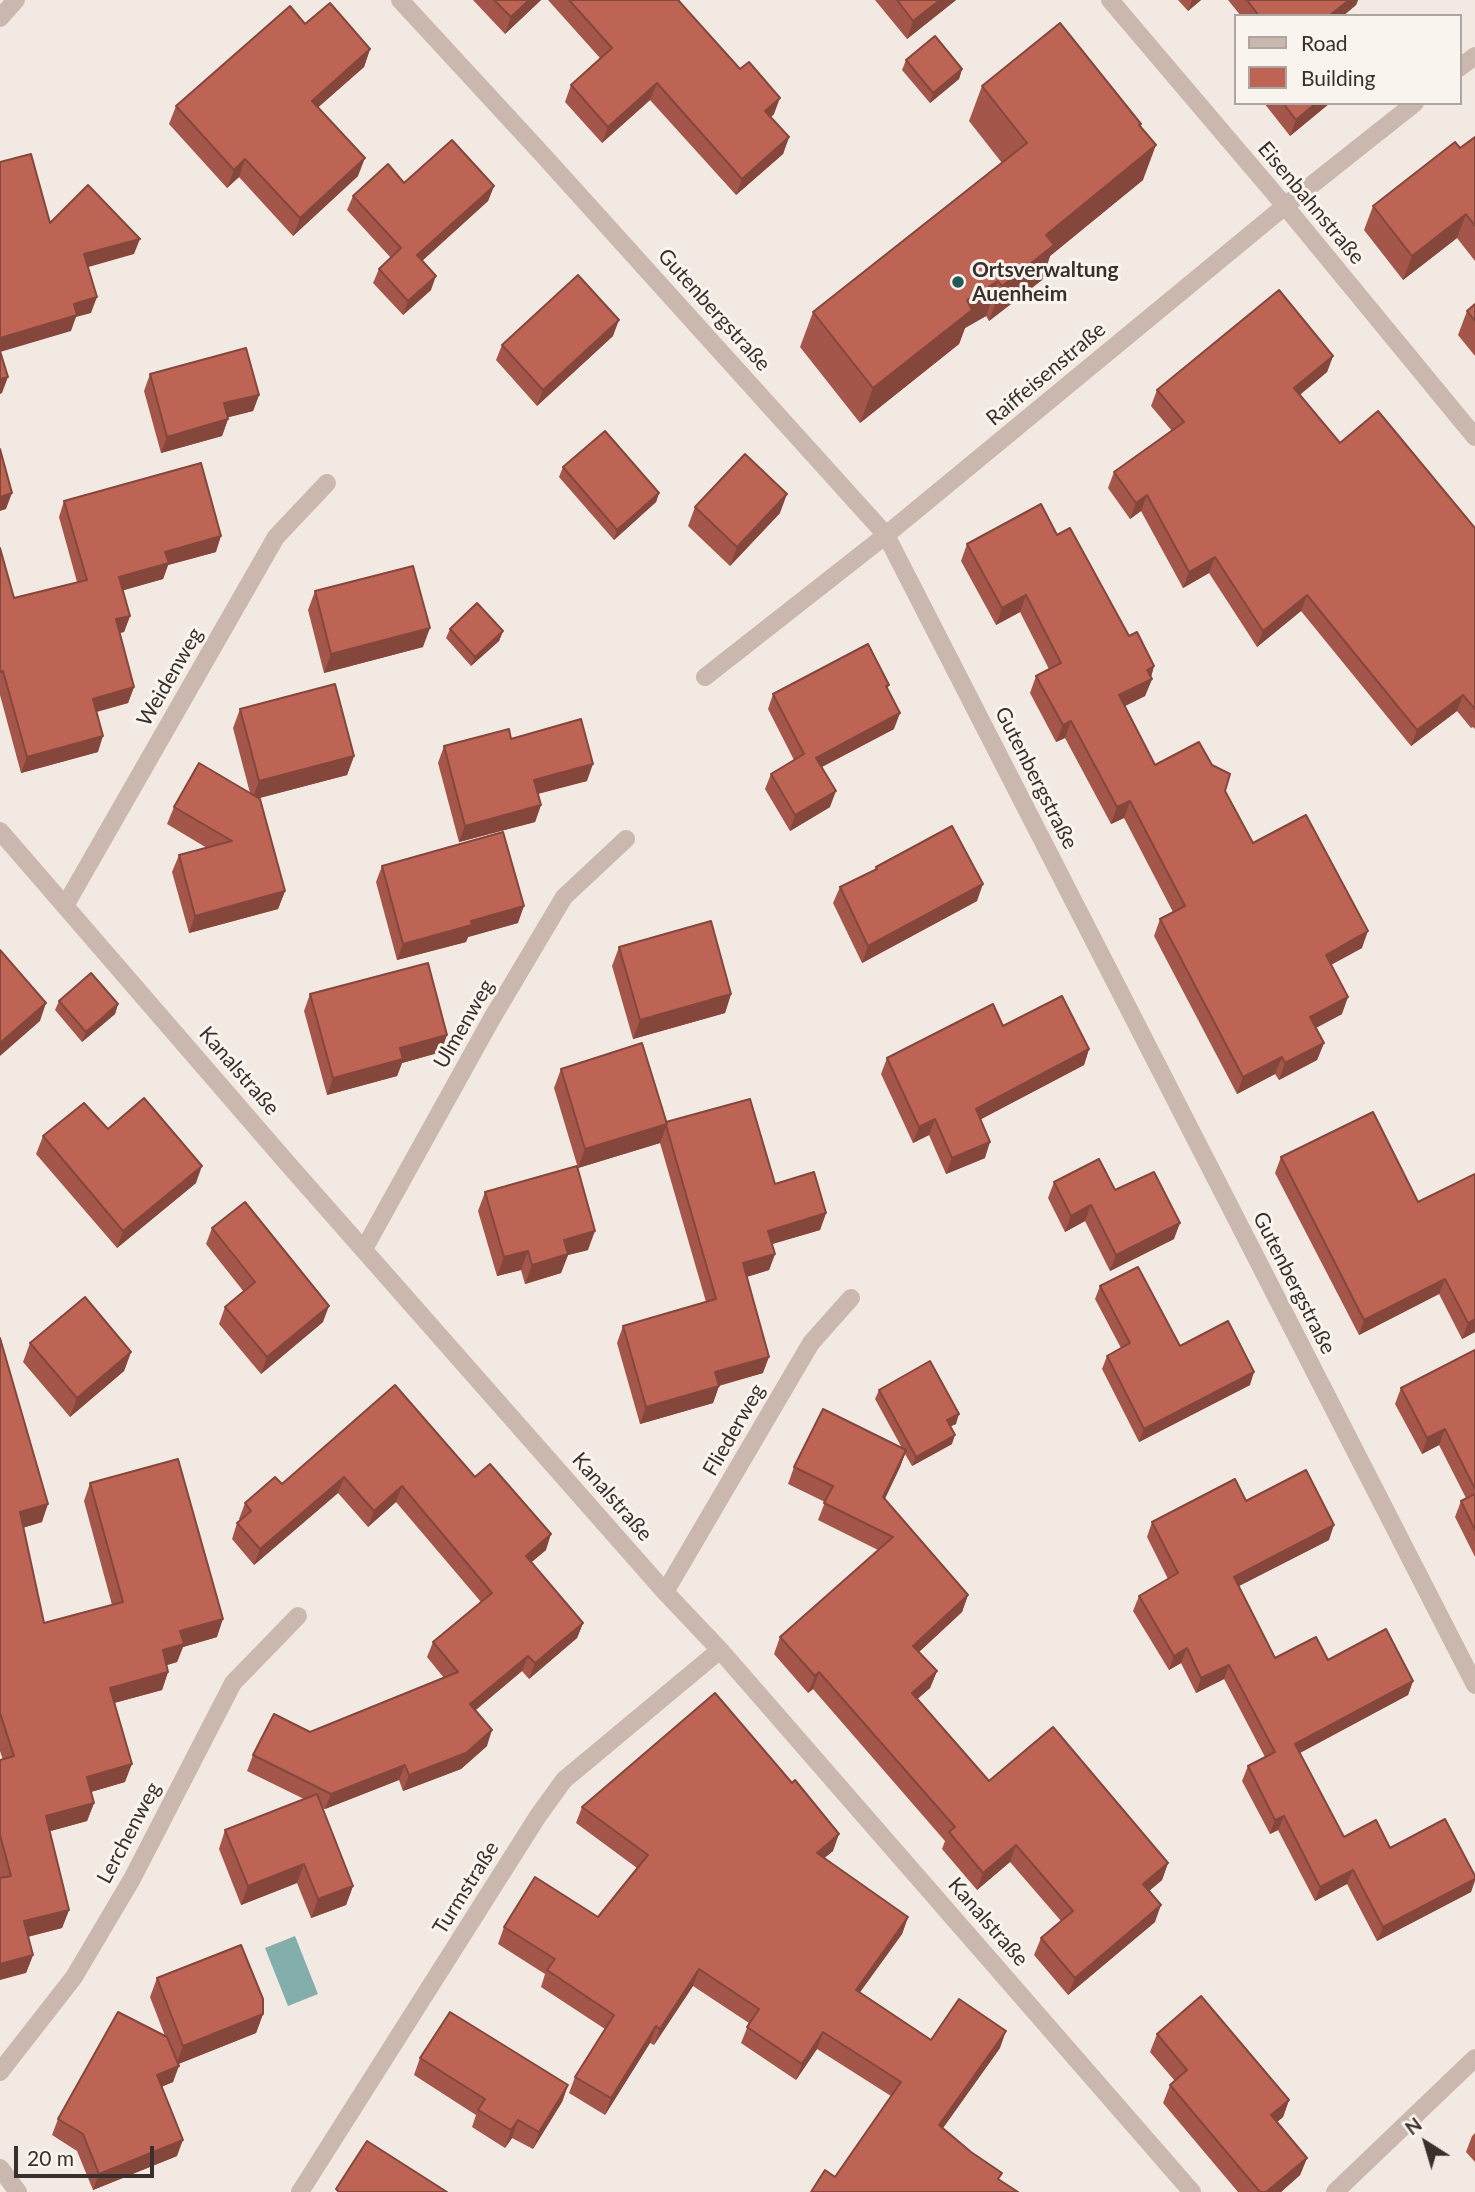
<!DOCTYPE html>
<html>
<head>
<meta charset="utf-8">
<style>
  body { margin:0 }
  #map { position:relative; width:1475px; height:2192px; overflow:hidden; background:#f2e9e2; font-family:Lato,sans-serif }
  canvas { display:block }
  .legend { position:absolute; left:1234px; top:14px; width:228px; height:91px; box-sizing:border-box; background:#faf4ef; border:2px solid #ada5a1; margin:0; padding:9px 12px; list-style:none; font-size:21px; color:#392f2c }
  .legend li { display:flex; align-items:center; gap:14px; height:35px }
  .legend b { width:35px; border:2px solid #ada5a1 }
  .north { position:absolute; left:1391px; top:2108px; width:70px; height:70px; -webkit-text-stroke:5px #faf4ef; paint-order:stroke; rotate:323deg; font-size:19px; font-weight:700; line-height:28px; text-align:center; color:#392f2c }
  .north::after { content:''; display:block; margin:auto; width:24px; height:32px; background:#392f2c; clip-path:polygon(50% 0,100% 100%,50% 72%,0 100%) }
  .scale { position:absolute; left:14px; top:2146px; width:140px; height:32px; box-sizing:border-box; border:4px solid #392f2c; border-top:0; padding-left:9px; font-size:21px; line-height:24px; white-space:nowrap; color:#392f2c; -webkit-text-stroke:5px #faf4ef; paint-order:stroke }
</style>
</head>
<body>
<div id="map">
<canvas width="1475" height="2192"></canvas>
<ul class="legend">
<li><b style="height:9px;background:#cab8ae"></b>Road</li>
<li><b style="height:19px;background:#be6455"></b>Building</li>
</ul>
<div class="north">N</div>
<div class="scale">20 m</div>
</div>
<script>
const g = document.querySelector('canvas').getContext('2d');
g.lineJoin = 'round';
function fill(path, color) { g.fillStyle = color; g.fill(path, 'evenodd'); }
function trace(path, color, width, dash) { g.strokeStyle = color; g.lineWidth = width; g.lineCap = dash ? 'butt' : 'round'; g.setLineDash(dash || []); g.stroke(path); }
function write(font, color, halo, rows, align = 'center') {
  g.font = font + ' Lato,sans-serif'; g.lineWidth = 6; g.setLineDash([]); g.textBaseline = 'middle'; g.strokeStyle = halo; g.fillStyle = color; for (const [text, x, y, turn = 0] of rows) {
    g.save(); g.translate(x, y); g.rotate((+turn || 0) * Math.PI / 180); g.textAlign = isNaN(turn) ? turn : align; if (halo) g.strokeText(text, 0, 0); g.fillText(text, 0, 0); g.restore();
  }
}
fill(new Path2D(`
  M295 1936 318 1994 288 2006 265 1948Z`), '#83aeac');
trace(new Path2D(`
  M400 0 543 155 886 535 1475 1685
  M1110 0 1285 206 1475 437
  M0 18 16 0
  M1459 68 1475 56
  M705 677 886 535 1285 206 1415 103
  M0 831 288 1164 665 1592 720 1650 1192 2192
  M66 904 276 537 327 483
  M364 1249 491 1020 564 897 626 839
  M665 1592 811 1343 851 1298
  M0 2072 74 1977 132 1879 233 1683 298 1616
  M0 2168 18 2192
  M300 2192 538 1816 564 1780 720 1650
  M1335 2192 1475 2058`), '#cab8ae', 18);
fill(new Path2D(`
  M473 0H541L505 34Z
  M548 0H680L679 2 774 114 771 117 789 137 783 154 736 195 650 100 602 143 565 102 571 85 600 58Z
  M875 0H956L907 39Z
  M1178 0H1201L1188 11Z
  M1228 0H1358L1356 5 1343 16H1241Z
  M305 24 370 49 364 67 318 107 358 176 293 236 239 177 227 188 169 124 176 106Z
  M906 60 962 69 959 79 930 103 902 70Z
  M982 86 1140 126 1143 180 1050 256 1042 280 989 321 986 316 965 328 959 344 860 423 800 347 813 312 1002 163 969 121Z
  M1264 103H1330L1290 136Z
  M1475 137V261L1457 238 1403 280 1364 230 1373 206 1460 148Z
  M404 183 494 186 488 201 422 261 431 290 403 315 373 283 379 269 391 258 347 210 353 196Z
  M1475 304V356L1458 335 1467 311Z
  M613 336 537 406 496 360 502 345Z
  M1333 356 1327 372 1299 395 1340 443 1475 528V729L1473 727 1471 728 1457 711 1411 746 1301 611 1257 647 1209 573 1183 588 1141 511 1130 519 1108 488 1114 472 1172 431 1151 406 1157 390Z
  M150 374 259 395 253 411 228 417V419L222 436 161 453 144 391Z
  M563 467 659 493 656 502 614 540 559 477Z
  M64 501 216 552 168 565 163 579 123 590 130 616 124 632 119 633 134 687 128 703 97 712 98 752 21 773 0 695V548L14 598 77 582 59 517Z
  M695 507 780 513 730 566 688 526Z
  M1057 535 1129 636 1154 666 1151 677 1152 679 1145 696 1125 706 1155 765 1225 791 1253 843 1362 948 1331 965 1342 1014 1316 1028 1324 1043 1317 1060 1279 1080 1275 1074 1237 1094 1154 936 1160 919 1173 912 1124 818 1111 824 1065 738 1056 742 1030 693 1036 676 1049 669 1020 612 996 625 961 561 967 544Z
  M315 591 423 647 324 673 308 610Z
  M450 629 503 631 499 641 471 666 446 638Z
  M889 685 887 690 894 729 822 767 830 807 790 831 765 789 771 774 794 760 768 709 773 694Z
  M240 709 354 756 347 775 259 798 285 891 278 909 189 933 172 872 179 855 207 848 167 824 174 807 250 793 233 728Z
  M511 739 587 781 538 794 541 805 535 822 459 842 438 763 444 746Z
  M382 866 518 923 468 937 466 942 397 960 376 882Z
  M876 867 977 901 862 963 833 903 840 887 875 870Z
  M619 947 731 994 725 1013 633 1039 612 966Z
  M310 994 441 1052 402 1063 397 1076 327 1095 304 1011Z
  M59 1001 118 1004 115 1014 82 1042 55 1010Z
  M1003 1026 1089 1049 1084 1065 981 1119 985 1158 946 1174 929 1135 913 1143 881 1074 887 1058Z
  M561 1069 666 1122 826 1213 820 1230 772 1244 775 1254 769 1270 746 1277 763 1373 719 1386 713 1403 640 1424 617 1343 623 1326 706 1302 660 1143 578 1168 554 1088Z
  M108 1129 196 1183 117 1248 36 1154 43 1136Z
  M1281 1157 1418 1202 1475 1174V1332L1462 1339 1439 1294 1359 1335 1275 1173Z
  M1054 1182 1115 1190 1174 1239 1110 1271 1085 1221 1065 1232 1048 1198Z
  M485 1192 588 1250 568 1255 561 1273 525 1284 521 1270 497 1276 478 1211Z
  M212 1228 323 1322 261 1374 219 1324 225 1307 244 1292 206 1244Z
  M1100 1286 1180 1346 1250 1385 1139 1442 1102 1369 1107 1356 1121 1348 1095 1299Z
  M0 1338 42 1522 23 1528 44 1623 112 1605 84 1501 90 1483 217 1637 183 1647 177 1662 167 1665 168 1672 162 1690 114 1703 125 1782 91 1792 94 1803 87 1821 50 1831 69 1910 62 1928 28 1937 33 1955 26 1973 0 1877V1760H3L0 1751Z
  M30 1343 131 1352 124 1371 70 1417 23 1362Z
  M1475 1350V1557L1455 1517 1461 1501 1466 1498 1439 1445 1422 1454 1395 1404 1401 1388Z
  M395 1385 475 1477 546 1550 531 1562 583 1623 577 1638 529 1679 522 1671 475 1710 487 1746 461 1769 403 1791 399 1780 325 1809 322 1808 353 1886 346 1905 311 1918 297 1883 241 1905 219 1849 225 1830 304 1799 247 1771 253 1755 444 1678 427 1657 433 1642 481 1602 396 1502 368 1527 338 1493 254 1565 232 1539 237 1523 240 1520 239 1519 245 1503 282 1484Z
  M879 1390 956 1424 950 1426 952 1444 912 1466 905 1454 900 1467 885 1499 968 1595 962 1612 919 1652 937 1671 930 1688 917 1699 989 1781 1168 1863 1162 1880 1149 1891 1155 1922 1068 1995 1034 1955 1041 1938 1061 1921 1010 1862 977 1890 942 1849 945 1841 813 1689 808 1693 774 1654 780 1637 878 1550 818 1520 825 1502 788 1484 794 1467 902 1448 875 1399Z
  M1246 1501 1329 1540 1239 1586 1275 1658 1328 1660 1413 1681 1408 1695 1300 1753 1344 1837 1390 1848 1475 1876V1881L1471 1892 1377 1941 1347 1884 1315 1901 1278 1830 1270 1834 1242 1781 1248 1766 1265 1757 1224 1679 1196 1693 1181 1663 1169 1670 1133 1611 1139 1596 1168 1579 1147 1537 1152 1522Z
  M582 1807 833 1851 824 1858 908 1917 902 1934 860 1992 931 2040 1000 2048 943 2128 835 2177 891 2096 817 2049 796 2080 741 2043 749 2023 693 1986 654 2045 650 2043 605 2115 569 2093 575 2077 605 2029 541 1987 545 1974 498 1944 504 1927 598 1917 637 1868 576 1823Z
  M157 1978 263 2014 256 2033 178 2064 173 2082 161 2087 177 2156 93 2190 77 2151 52 2135 58 2119 165 2036 150 1997Z
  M1157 2034 1289 2100 1283 2117 1277 2122 1307 2158 1300 2175 1281 2192H1238L1163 2103 1170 2085 1175 2081 1150 2052Z
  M420 2058 568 2085 562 2102 533 2149 512 2138 505 2148 472 2127 476 2115 414 2075Z
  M1475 2133V2162L1466 2152 1472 2136Z`), '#a35649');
fill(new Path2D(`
  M529 0H541L505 34 511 17Z
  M940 0H956L907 39 913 21Z
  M1192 0H1201L1188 11Z
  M1349 0H1358L1356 5 1343 16H1329Z
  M370 49 364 67 305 119 312 101Z
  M962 69 959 79 930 103 933 93Z
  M657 83 650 100 602 143 608 127Z
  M780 98 774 114 759 128 765 111Z
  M1316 103H1330L1290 136 1296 120Z
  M789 137 783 154 736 195 742 179Z
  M1156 145 1143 180 1050 256 1042 280 989 321 1002 286 1046 235Z
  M365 158 358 176 293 236 300 218Z
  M245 159 239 177 227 188 234 170Z
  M494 186 488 201 412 270 417 255Z
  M1466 214 1457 238 1403 280 1412 256Z
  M140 239 134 254 78 270 84 254Z
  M436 276 431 290 403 315 408 301Z
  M998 281 986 316 965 328 959 344 860 423 873 388 967 300Z
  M97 297 91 313 76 317 71 331 0 352V338L74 304Z
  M619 320 613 336 537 406 543 390Z
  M1333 356 1327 372 1288 405 1294 388Z
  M8 377 2 393 0 394V379Z
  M259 395 253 411 218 420 224 403Z
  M228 419 222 436 161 453 167 437Z
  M12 493 6 509 0 511V497Z
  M659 493 656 502 614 540 617 530Z
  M787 494 780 513 730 566 737 547Z
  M1147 495 1141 511 1130 519 1136 503Z
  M221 536 216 552 168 565 163 579 114 593 119 577 165 552Z
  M1215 557 1209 573 1183 588 1189 572Z
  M1026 595 1020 612 996 625 1002 608Z
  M1307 595 1301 611 1257 647 1263 631Z
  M130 616 124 632 110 635 116 619Z
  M430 628 423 647 324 673 331 654Z
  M503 631 499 641 471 666 475 657Z
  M1154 666 1150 680 1152 679 1145 696 1113 712 1119 695 1147 670Z
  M134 687 128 703 87 714 93 699Z
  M1463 695 1457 711 1411 746 1417 730Z
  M900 713 894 729 810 773 816 758Z
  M1071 721 1065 738 1056 742 1063 725Z
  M103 736 98 752 21 773 27 757Z
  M354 756 347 775 252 800 259 781Z
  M593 764 587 781 528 796 534 780Z
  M836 791 830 807 790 831 795 815Z
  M1130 801 1124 818 1111 824 1117 807Z
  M541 805 535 822 459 842 465 826Z
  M983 884 977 901 862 963 868 946Z
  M285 891 278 909 189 933 195 916Z
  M524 906 518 923 468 937 466 942 397 960 403 944 471 921Z
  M1368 931 1362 948 1319 971 1326 955Z
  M731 994 725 1013 633 1039 640 1020Z
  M1348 997 1342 1014 1304 1034 1310 1017Z
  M46 1003 40 1021 0 1056V1043Z
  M118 1004 115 1014 82 1042 86 1032Z
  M447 1035 441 1052 402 1063 397 1076 327 1095 333 1078 400 1048Z
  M1324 1043 1317 1060 1279 1080 1285 1063Z
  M1089 1049 1084 1065 970 1125 976 1109Z
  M1282 1057 1275 1074 1237 1094 1243 1077Z
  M935 1119 929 1135 913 1143 919 1127Z
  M667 1124 660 1143 578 1168 585 1149Z
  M990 1142 985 1158 946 1174 952 1158Z
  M202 1166 196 1183 117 1248 123 1231Z
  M1091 1205 1085 1221 1065 1232 1071 1216Z
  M826 1213 820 1230 762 1247 768 1231Z
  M1180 1223 1174 1239 1110 1271 1116 1255Z
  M595 1231 588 1250 568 1255 561 1273 525 1284 532 1265 564 1240Z
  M528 1251 521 1270 497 1276 504 1257Z
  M775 1254 769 1270 737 1280 743 1263Z
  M1445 1279 1439 1294 1359 1335 1364 1320Z
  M329 1306 323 1322 261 1374 267 1357Z
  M1475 1319V1332L1462 1339 1468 1323Z
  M131 1352 124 1371 70 1417 77 1398Z
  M769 1357 763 1373 709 1388 715 1372Z
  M1254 1372 1250 1385 1139 1442 1144 1429Z
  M719 1386 713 1403 640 1424 646 1407Z
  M959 1414 956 1424 943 1430 947 1420Z
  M1445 1429 1439 1445 1422 1454 1427 1438Z
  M955 1435 952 1444 912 1466 916 1457Z
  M906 1450 900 1467 877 1514 883 1497Z
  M344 1477 338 1493 254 1565 260 1549Z
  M402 1486 396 1502 368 1527 374 1511Z
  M48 1504 42 1522 14 1530 20 1512Z
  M1334 1525 1329 1540 1229 1591 1234 1577Z
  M551 1534 546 1550 520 1572 526 1556Z
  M968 1595 962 1612 907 1663 913 1646Z
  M223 1619 217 1637 183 1647 177 1662 157 1668 163 1650 180 1631Z
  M583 1623 577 1638 529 1679 535 1663Z
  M1187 1648 1181 1663 1169 1670 1174 1656Z
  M528 1656 522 1671 464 1720 470 1704Z
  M1229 1665 1224 1679 1196 1693 1201 1678Z
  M937 1671 930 1688 905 1710 912 1693Z
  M168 1672 162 1690 103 1706 110 1688Z
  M819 1672 813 1689 808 1693 815 1676Z
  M1413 1681 1408 1695 1290 1758 1295 1744Z
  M492 1730 487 1746 461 1769 403 1791 409 1775Z
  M132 1764 125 1782 80 1795 87 1777Z
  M405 1765 399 1780 325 1809 331 1794Z
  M94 1803 87 1821 40 1834 46 1816Z
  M1284 1816 1278 1830 1270 1834 1275 1820Z
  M839 1834 833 1851 811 1869 817 1853Z
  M1016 1845 1010 1862 977 1890 983 1873Z
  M1168 1863 1162 1880 1137 1901 1143 1884Z
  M304 1864 297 1883 241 1905 248 1886Z
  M1353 1870 1347 1884 1315 1901 1320 1887Z
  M1475 1879 1471 1892 1377 1941 1383 1927Z
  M353 1886 346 1905 311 1918 318 1899Z
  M1161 1905 1155 1922 1068 1995 1075 1978Z
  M69 1910 62 1928 17 1939 24 1921Z
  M908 1917 902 1934 850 2006 856 1990Z
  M33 1955 26 1973 0 1980V1964Z
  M699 1969 693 1986 654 2045 660 2029Z
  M263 2014 256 2033 176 2065 183 2046Z
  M656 2026 650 2043 605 2115 611 2098Z
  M1006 2031 1000 2048 933 2142 939 2125Z
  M823 2032 817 2049 796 2080 802 2064Z
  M179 2066 173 2082 151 2091 157 2075Z
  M568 2085 562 2102 533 2149 539 2132Z
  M1289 2100 1283 2117 1264 2133 1271 2115Z
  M518 2120 512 2138 505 2148 511 2130Z
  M183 2140 177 2156 93 2190 99 2174Z
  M1307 2158 1300 2175 1281 2192H1266Z`), '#85463c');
const building = new Path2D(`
  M494 0H529L511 17Z
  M569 0H678L740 69 749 62 780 98 765 111 789 137 742 179 657 83 608 127 571 85 612 48Z
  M897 0H940L913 21Z
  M1247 0H1349L1329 16H1259Z
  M330 3 370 49 312 101 365 158 300 218 245 159 234 170 176 106 290 6 305 24Z
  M1060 23 1141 124 1139 125 1156 145 1046 235 1054 245 1002 286 998 281 967 300 972 310 873 388 813 312 1027 143 982 86Z
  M935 36 962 69 933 93 906 60Z
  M1283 103H1316L1296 120Z
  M1475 137V226L1466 214 1412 256 1373 206 1455 142 1460 148Z
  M452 140 494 186 417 255 436 276 408 301 379 269 401 248 353 196 388 164 404 183Z
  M31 154 50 223 88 185 140 239 84 254 97 297 74 304 77 315 0 338V162Z
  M578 275 619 320 543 390 502 345Z
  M1279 290 1333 356 1294 388 1340 443 1378 411 1475 528V709L1463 695 1417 730 1307 595 1263 631 1215 557 1189 572 1147 495 1136 503 1114 472 1184 422 1157 390Z
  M1475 304V321L1467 311Z
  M246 348 259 395 224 403 228 419 167 437 150 374Z
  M0 351 8 377 0 379Z
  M605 431 659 493 617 530 563 467Z
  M0 449 12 493 0 497Z
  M745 454 787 494 737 547 695 507Z
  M201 463 221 536 165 552 169 563 119 577 130 616 116 619 134 687 93 699 103 736 27 757 3 671 0 672V548L14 598 87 580 64 501Z
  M1041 504 1057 535 1070 528 1129 636 1137 632 1154 666 1147 670 1152 679 1119 695 1155 765 1199 742 1212 765 1230 774 1225 791 1253 843 1306 815 1368 931 1326 955 1348 997 1310 1017 1324 1043 1285 1063 1282 1057 1243 1077 1160 919 1185 906 1130 801 1117 807 1071 721 1063 725 1036 676 1061 663 1026 595 1002 608 967 544Z
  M413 566 430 628 331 654 315 591Z
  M477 603 503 631 475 657 450 629Z
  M868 644 889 685 886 686 900 713 816 758 836 791 795 815 771 774 804 754 773 694Z
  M335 684 354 756 259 781 240 709Z
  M581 719 593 764 534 780 541 805 465 826 444 746 509 729 511 739Z
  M199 763 260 799 285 891 195 916 179 855 232 841 174 807Z
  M952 826 983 884 868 946 840 887 877 869 876 867Z
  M503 832 524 906 471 921 472 925 403 944 382 866Z
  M711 921 731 994 640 1020 619 947Z
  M0 950 46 1003 0 1043Z
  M428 963 447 1035 400 1048 403 1059 333 1078 310 994Z
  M91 973 118 1004 86 1032 59 1001Z
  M1062 996 1089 1049 976 1109 990 1142 952 1158 935 1119 919 1127 887 1058 993 1004 1003 1026Z
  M642 1043 667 1124 585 1149 561 1069Z
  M144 1098 202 1166 123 1231 43 1136 84 1103 108 1129Z
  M750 1099 775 1184 814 1172 826 1213 768 1231 775 1254 743 1263 769 1357 715 1372 719 1386 646 1407 623 1326 716 1299 666 1125 667 1124 666 1122Z
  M1373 1112 1418 1202 1475 1174V1319L1468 1323 1445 1279 1364 1320 1281 1157Z
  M1099 1159 1115 1190 1154 1172 1180 1223 1116 1255 1091 1205 1071 1216 1054 1182Z
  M577 1166 595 1231 564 1240 568 1254 532 1265 528 1251 504 1257 485 1192Z
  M245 1202 329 1306 267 1357 225 1307 255 1282 212 1228Z
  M1138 1267 1180 1346 1228 1321 1254 1372 1144 1429 1107 1356 1130 1343 1100 1286Z
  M85 1297 131 1352 77 1398 30 1343Z
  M0 1338 48 1504 20 1512 44 1623 123 1602 90 1483 178 1459 223 1619 180 1631 184 1644 163 1650 168 1672 110 1688 132 1764 87 1777 94 1803 46 1816 69 1910 24 1921 33 1955 0 1964V1878L11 1876 0 1835V1760L14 1756 0 1713Z
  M1475 1350V1489L1445 1429 1427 1438 1401 1388Z
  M930 1361 959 1414 947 1420 955 1435 916 1457 879 1390Z
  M395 1385 475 1477 490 1464 551 1534 526 1556 583 1623 535 1663 528 1656 470 1704 492 1730 466 1753 409 1775 405 1765 331 1794 253 1755 274 1714 310 1732 458 1672 433 1642 492 1593 402 1486 374 1511 344 1477 260 1549 237 1523 251 1511 245 1503 275 1477 282 1484Z
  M823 1409 906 1450 883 1497 968 1595 913 1646 937 1671 912 1693 989 1781 1053 1727 1168 1863 1143 1884 1161 1905 1075 1978 1041 1938 1073 1911 1016 1845 983 1873 949 1832 955 1827 819 1672 815 1676 780 1637 893 1537 824 1503 833 1486 794 1467Z
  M1306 1470 1334 1525 1234 1577 1275 1658 1316 1637 1328 1660 1386 1629 1413 1681 1295 1744 1344 1837 1376 1820 1390 1848 1445 1819 1475 1876V1879L1383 1927 1353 1870 1320 1887 1284 1816 1275 1820 1248 1766 1275 1752 1229 1665 1201 1678 1187 1648 1174 1656 1139 1596 1178 1573 1152 1522 1235 1479 1246 1501Z
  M1475 1494V1530L1461 1501Z
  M715 1693 792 1783 795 1780 839 1834 817 1853 908 1917 856 1990 931 2040 959 1999 1006 2031 939 2125 971 2152 1002 2173 998 2179 1018 2192H811L825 2170 835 2177 901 2082 823 2032 802 2064 747 2027 759 2009 699 1969 660 2029 656 2026 611 2098 575 2077 614 2015 547 1970 555 1959 504 1927 535 1877 598 1917 648 1855 582 1807Z
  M317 1794 353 1886 318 1899 304 1864 248 1886 225 1830Z
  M241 1945 263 1999V2014L183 2046 157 1978Z
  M1201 1996 1289 2100 1271 2115 1307 2158 1266 2192H1260L1170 2085 1187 2070 1157 2034Z
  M118 2012 167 2037 179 2066 157 2075 183 2140 99 2174 83 2134 58 2119Z
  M450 2012 568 2085 539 2132 518 2120 511 2130 478 2110 485 2099 420 2058Z
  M367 2141 447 2192H339L336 2189Z`);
fill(building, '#be6455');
trace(building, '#85463c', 2);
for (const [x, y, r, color] of [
  [958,282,7,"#245957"]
]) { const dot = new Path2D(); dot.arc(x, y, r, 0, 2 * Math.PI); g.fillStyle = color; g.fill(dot); trace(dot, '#faf4ef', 2.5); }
write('21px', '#392f2c', '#faf4ef', [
  ["Eisenbahnstraße",1311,203,50],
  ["Gutenbergstraße",714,310,48],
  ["Raiffeisenstraße",1046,374,-40],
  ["Weidenweg",170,677,-60],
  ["Gutenbergstraße",1036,778,63],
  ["Ulmenweg",464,1024,-60],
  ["Kanalstraße",239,1071,49],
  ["Gutenbergstraße",1294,1283,63],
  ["Fliederweg",734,1430,-60],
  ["Kanalstraße",612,1497,49],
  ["Lerchenweg",129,1833,-62],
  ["Turmstraße",466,1888,-58],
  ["Kanalstraße",988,1922,49]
]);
write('bold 21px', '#392f2c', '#faf4ef', [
  ["Ortsverwaltung",972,270],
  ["Auenheim",972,294]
], 'left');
</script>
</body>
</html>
